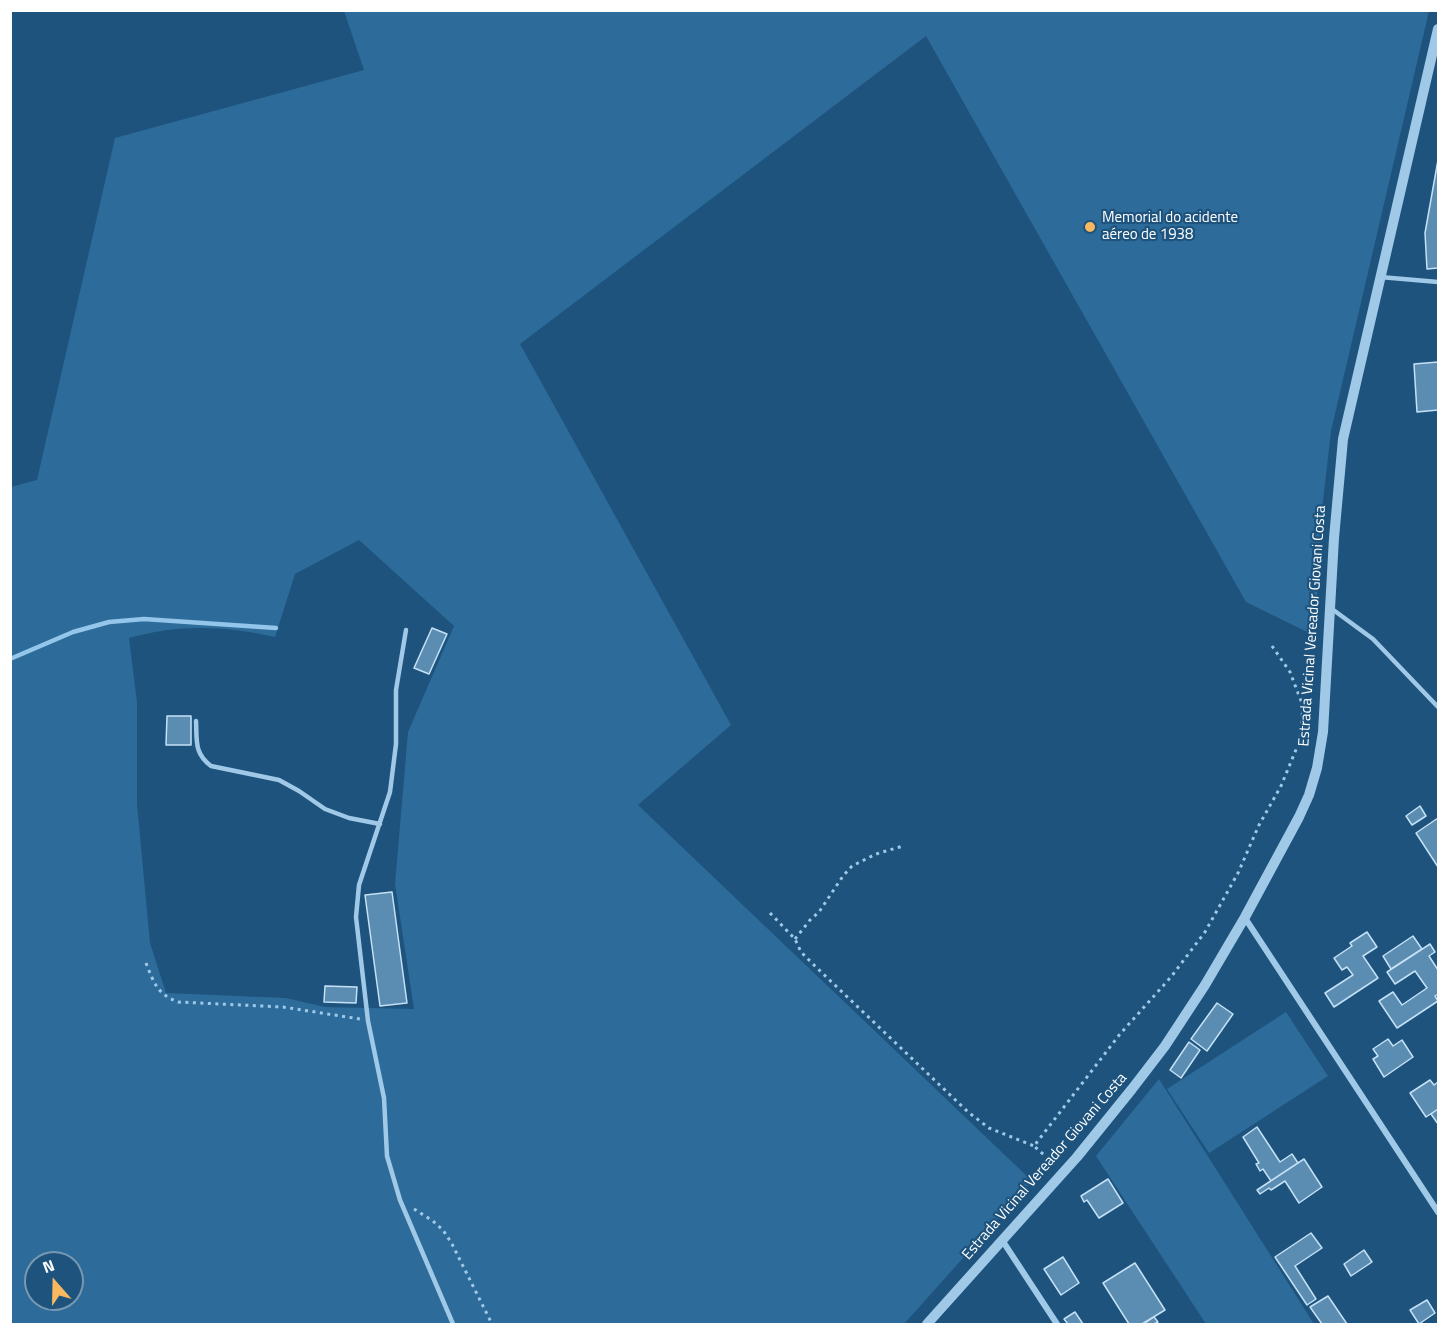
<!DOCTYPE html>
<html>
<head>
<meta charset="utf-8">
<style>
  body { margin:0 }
  #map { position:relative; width:1449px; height:1335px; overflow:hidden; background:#1d537d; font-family:"Titillium Web",sans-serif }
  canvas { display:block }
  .frame { position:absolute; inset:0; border:12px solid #fff; pointer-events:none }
  .north { position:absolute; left:24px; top:1251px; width:60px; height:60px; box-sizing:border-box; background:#1d537d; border:2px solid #7798b1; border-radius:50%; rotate:340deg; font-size:16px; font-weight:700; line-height:24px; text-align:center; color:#fff }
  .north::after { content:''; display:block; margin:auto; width:21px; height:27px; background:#f7b85f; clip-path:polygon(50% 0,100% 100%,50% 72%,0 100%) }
</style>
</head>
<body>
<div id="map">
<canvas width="1449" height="1335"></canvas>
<div class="frame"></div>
<div class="north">N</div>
</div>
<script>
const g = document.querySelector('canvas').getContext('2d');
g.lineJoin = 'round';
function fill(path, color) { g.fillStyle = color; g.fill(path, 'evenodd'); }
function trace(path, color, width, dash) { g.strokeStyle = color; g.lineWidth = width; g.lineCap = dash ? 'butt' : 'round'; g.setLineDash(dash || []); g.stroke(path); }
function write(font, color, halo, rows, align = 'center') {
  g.font = font + ' "Titillium Web",sans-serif'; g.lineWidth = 4.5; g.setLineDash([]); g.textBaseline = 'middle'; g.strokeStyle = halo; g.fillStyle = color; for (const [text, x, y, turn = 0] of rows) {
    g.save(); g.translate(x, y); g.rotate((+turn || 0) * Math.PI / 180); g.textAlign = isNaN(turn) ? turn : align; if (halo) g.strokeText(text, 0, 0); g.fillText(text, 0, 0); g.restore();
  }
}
fill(new Path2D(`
  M344 11H1429L1331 431 1322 510 1315 632 1305 631 1246 602 926 36 520 344 731 725 638 805 1032 1181 904 1324H11V487L37 480 115 138 364 70ZM359 540 454 626 408 732 395 884 414 1009 325 1007 286 998 166 993 150 943 137 804V702L129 638C181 624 222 626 275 637L295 574ZM36 1263H72V1299H36Z
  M1286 1012 1328 1076 1209 1153 1167 1089Z
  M1159 1079 1314 1324H1206L1096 1156Z`), '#2d6c9a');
trace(new Path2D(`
  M10 659 73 632 109 622 144 619 276 628`), '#93c6ea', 4.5);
const building = new Path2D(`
  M1438 160V268L1427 269 1425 233Z
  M1438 362V410L1417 412 1414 364Z
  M432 628 447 634 429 674 414 668Z
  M167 716H191V745H166Z
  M1420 806 1426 816 1412 825 1406 816Z
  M1438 818V867L1416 833Z
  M392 892 407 1003 380 1006 365 895Z
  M1367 932 1377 947 1363 956 1378 978 1334 1007 1325 993 1353 975 1347 967 1342 970 1334 958 1352 946 1350 943Z
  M1413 936 1422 949 1391 969 1383 956Z
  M1430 944 1435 952 1429 956 1438 970V994L1435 996 1438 1001 1397 1028 1379 1001 1393 992 1402 1005 1427 988 1415 971 1395 984 1387 972Z
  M325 986 357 987 356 1003 324 1002Z
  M1217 1003 1233 1014 1207 1051 1191 1039Z
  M1388 1039 1393 1046 1402 1040 1413 1057 1384 1077 1373 1059 1378 1056 1373 1049Z
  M1189 1042 1200 1050 1181 1078 1170 1070Z
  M1430 1080 1434 1085 1438 1082V1109L1426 1117 1410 1093Z
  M1438 1109V1124L1431 1114Z
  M1257 1127 1280 1162 1292 1154 1298 1163 1271 1181 1263 1169 1260 1171 1256 1164 1259 1163 1243 1137Z
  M1304 1159 1322 1187 1299 1203 1285 1181 1271 1190 1269 1188 1260 1194 1257 1190Z
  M1108 1179 1123 1203 1099 1218 1087 1200 1084 1202 1081 1196Z
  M1311 1233 1322 1248 1295 1266 1316 1299 1307 1305 1275 1257Z
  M1364 1250 1372 1262 1351 1276 1344 1264Z
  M1063 1257 1079 1283 1061 1295 1044 1269Z
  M1135 1263 1165 1310 1142 1324H1129L1103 1283Z
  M1328 1296 1347 1324H1322L1310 1307Z
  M1427 1300 1435 1313 1419 1324 1410 1310Z
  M1075 1312 1083 1324H1068L1064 1319Z
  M1154 1317 1158 1322 1154 1324H1146L1145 1323Z`);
fill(building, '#5b8cb1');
trace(building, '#c4e1f6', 1.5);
trace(new Path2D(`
  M770 913 795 939 801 952 817 968 968 1112 989 1128 1034 1146
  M795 939 810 920 819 912 843 876 852 866 876 854 903 846
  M146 963C154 983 157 994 178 1002L283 1007 360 1019
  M1053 1165 1051 1161 1034 1146 1120 1034 1171 977 1205 932 1238 873 1259 825 1281 786 1300 740 1303 706 1290 672 1272 646
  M414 1209 433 1221 443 1230 452 1244 492 1324`), '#a0c9e8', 3, [3, 4.5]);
trace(new Path2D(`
  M1380 277 1438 282
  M1332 609 1373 639 1438 707
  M406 630 396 690V744L390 792 359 885 356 917 368 1021 384 1098 387 1156 400 1200 453 1324
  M196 721C197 741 194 753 211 766L279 780 299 791 325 809 349 818 380 824`), '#a0c9e8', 4.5);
trace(new Path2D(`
  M1245 918 1438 1212
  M1002 1240 1057 1324`), '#a0c9e8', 6);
trace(new Path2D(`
  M927 1324 1077 1157 1132 1089 1165 1046 1205 985 1245 917 1299 817 1309 795 1317 768 1323 732 1334 538 1343 439 1438 29`), '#a0c9e8', 10);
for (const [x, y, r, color] of [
  [1090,227,6,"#f7b85f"]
]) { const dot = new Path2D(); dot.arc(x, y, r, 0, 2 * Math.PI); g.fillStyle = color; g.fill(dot); trace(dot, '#1d537d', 2); }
write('15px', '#fff', '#1d537d', [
  ["Memorial do acidente",1102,218],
  ["aéreo de 1938",1102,235]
], 'left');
write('15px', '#fff', '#1d537d', [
  ["Estrada Vicinal Vereador Giovani Costa",1313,626,-86],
  ["Estrada Vicinal Vereador Giovani Costa",1045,1167,-49]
]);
</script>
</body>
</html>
